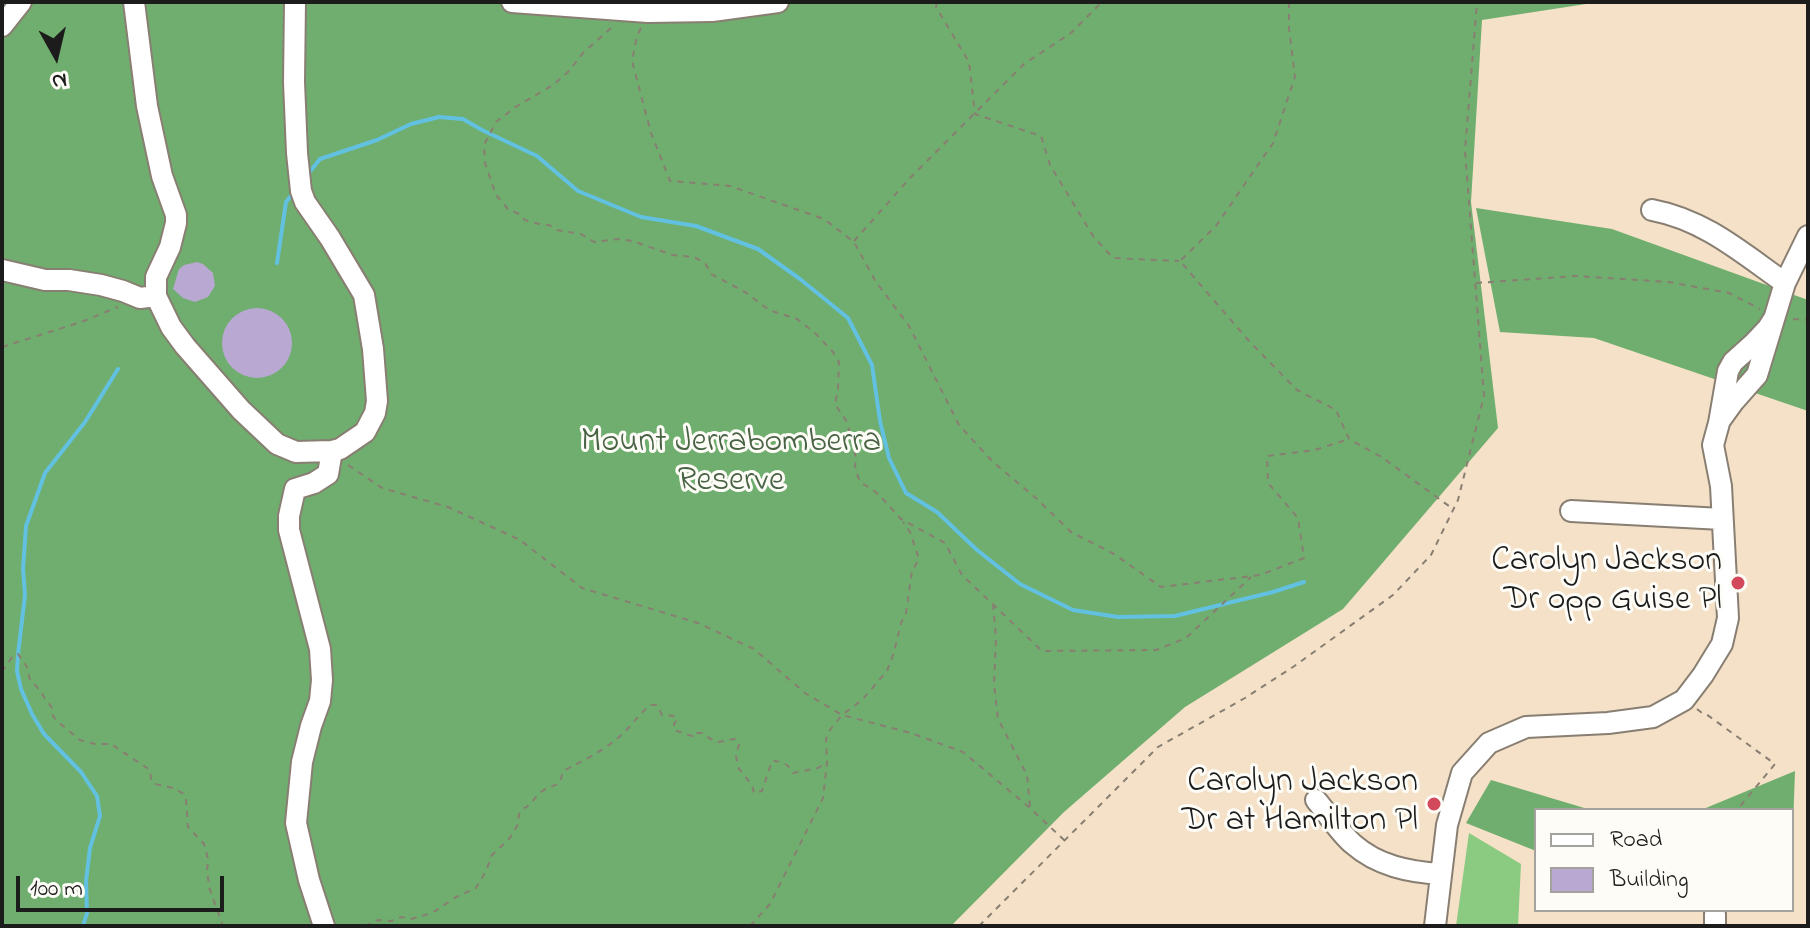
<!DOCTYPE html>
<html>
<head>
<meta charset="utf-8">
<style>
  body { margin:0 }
  #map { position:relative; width:1810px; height:928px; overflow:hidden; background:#f4e1c7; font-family:"Indie Flower",sans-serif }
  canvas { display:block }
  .frame { position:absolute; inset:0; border:4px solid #1c1c1c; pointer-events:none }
  .legend { position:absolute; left:1534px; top:808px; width:260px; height:104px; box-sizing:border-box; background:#fdfcf7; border:2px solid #a3a29f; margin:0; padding:10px 14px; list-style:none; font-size:24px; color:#1c1c1c }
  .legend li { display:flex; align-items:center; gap:16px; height:40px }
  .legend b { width:40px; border:2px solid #a3a29f }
  .north { position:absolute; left:16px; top:16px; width:80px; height:80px; -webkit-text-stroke:6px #fdfcf7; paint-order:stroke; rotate:172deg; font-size:22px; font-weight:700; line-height:32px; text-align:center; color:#1c1c1c }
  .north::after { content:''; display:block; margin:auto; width:28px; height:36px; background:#1c1c1c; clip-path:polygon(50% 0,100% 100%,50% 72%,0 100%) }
  .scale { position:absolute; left:16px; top:876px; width:208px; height:36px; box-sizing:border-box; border:4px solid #1c1c1c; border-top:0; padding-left:10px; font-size:24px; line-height:28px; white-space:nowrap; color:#1c1c1c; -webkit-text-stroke:6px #fdfcf7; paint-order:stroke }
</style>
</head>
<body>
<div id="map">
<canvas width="1810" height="928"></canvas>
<div class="frame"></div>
<ul class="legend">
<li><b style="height:10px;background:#fff"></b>Road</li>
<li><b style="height:22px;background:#b8a8d2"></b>Building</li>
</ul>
<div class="north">N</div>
<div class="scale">100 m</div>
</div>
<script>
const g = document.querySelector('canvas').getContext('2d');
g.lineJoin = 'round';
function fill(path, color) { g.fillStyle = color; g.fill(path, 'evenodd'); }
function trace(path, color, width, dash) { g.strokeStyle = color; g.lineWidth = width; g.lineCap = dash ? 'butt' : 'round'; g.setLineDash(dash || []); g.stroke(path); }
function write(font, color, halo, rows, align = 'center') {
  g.font = font + ' "Indie Flower",sans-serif'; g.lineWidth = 6; g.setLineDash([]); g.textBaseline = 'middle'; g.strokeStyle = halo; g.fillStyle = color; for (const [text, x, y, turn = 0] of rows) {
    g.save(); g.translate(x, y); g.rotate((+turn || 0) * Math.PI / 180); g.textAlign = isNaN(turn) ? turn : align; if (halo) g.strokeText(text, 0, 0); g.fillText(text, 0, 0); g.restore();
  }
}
fill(new Path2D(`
  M1469 833 1521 864 1518 926H1456Z`), '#8bca81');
fill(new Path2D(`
  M2 2H1599L1482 20 1471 202 1498 428 1343 609 1185 707 1064 812 951 926H2Z
  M1476 208 1612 229 1808 300V411L1594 338 1500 332Z
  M1795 771 1792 855V810H1701Z
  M1491 780 1591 810H1536V851L1466 823Z`), '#70ae6f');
trace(new Path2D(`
  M308 174 320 159 377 140 411 124 439 117 463 119 482 130 537 156 578 191 641 217 696 226 758 249 800 279 848 318 872 365 880 421 889 458 906 493 937 512 977 550 1020 584 1073 610 1118 617 1175 616 1273 592 1304 582
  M277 263 286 202 293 193
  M83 926 87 913 86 881 90 848 100 816 97 796 81 772 44 734 32 714 21 689 17 671 18 654 25 595 23 569 26 526 45 473 85 422 118 369`), '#62c1e0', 4);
fill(new Path2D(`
  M197 262 203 264 213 273 215 286 208 297 195 302 183 298 173 289 179 269 184 265Z
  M222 343a35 35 0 1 1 70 0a35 35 0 1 1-70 0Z`), '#b8a8d2');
const minor = new Path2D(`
  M134 2 147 106 162 176 176 215V223L170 247 156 277V296L171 327 185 346 241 410 277 444 296 452 332 451 340 449 365 432 375 413 377 401 373 349 364 295 330 238 305 202 301 191 297 153 294 82 295 2
  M512 2 648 12 712 11 778 2
  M2 26 21 2
  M1652 210C1705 220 1742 253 1785 283
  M2 270 45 280H69L101 285 123 291 140 298 156 296
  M1721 419 1734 401 1757 375 1785 283 1808 236
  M1571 511 1722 519
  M1316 800C1328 814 1339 832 1353 844 1378 866 1409 872 1441 874
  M324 926 309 880 296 823 302 762 311 726 320 701 322 680 320 649 289 530V516L295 489 314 483 328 474 332 451
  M1435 926 1447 825 1462 773 1489 743 1526 727 1608 723 1653 717 1684 700 1703 675 1722 644 1728 618 1721 486 1713 445 1719 423 1728 371 1733 362 1753 344 1768 328 1773 320
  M1715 926V914`);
trace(minor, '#887e72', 24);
trace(new Path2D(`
  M937 2 936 7 969 62 975 114 1041 136 1050 165 1093 236 1113 258 1179 261
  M1289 2V28L1295 77 1273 143 1216 226 1180 261 1249 341 1297 390 1336 410 1349 439 1383 458 1453 509
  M611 28 583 53 569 71 553 85 517 106 496 122 484 145 485 163 496 195 508 209 519 214 525 220 539 224 549 225 557 230 581 234 594 242 618 239 632 241 673 255 694 257 705 263 711 274 745 292 769 310 797 319 816 334 833 352 839 362 838 389 835 404 847 422 856 458 855 466 858 477 861 483 872 489 881 497 901 519 945 543 962 575 1042 651 1156 650 1186 638 1251 577
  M641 28 637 36 632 61 651 133 670 181 730 186 824 219 854 242 876 282 909 326 959 425 993 462 1037 499 1071 532 1114 554 1161 587 1260 575 1304 558 1298 518 1268 483 1267 456 1315 450 1349 439
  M854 241 910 178 1024 64 1071 33 1102 2
  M1476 283 1576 276 1669 282 1729 293 1760 309
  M1793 319 1808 320
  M2 347 81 322 118 307
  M348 465 382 488 448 507 520 540 582 588 698 623 754 649 805 693 842 715 911 733 963 752 1030 808 1064 840
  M993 604 996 638 994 684 998 719 1027 775 1030 807
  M2 672 12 657 18 654 27 667 30 680 37 687 52 708 53 716 57 721 80 740 95 744H111L150 770 151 779 155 784 173 788 184 794 186 800 188 827 204 844 208 859 207 872 210 890 223 926
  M1697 709 1702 713 1706 714 1775 764 1737 810
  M365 926 378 920 391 921 402 917 411 919 432 913 456 897 476 888 486 871 492 855 510 838 518 824 519 814 522 809C533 805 533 798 541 792 553 782 559 791 563 771 582 761 602 752 619 737 630 728 638 715 650 705H657L662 715 675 716 677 720 674 724V730L695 737 697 733H702C722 747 714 741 736 739L739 744 736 756 739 769 752 785 754 793 762 791 772 761C783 761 788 764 793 773L818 768 827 762
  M750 926 770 904 823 798 827 762 826 739 830 730 842 715 862 700 887 671 894 652 901 623 906 613 912 571 919 559 910 532 903 522
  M979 926 1158 747 1245 698 1293 667 1393 595 1431 555 1458 500 1484 396 1465 151 1477 2`), '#887e72', 2, [6, 6]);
trace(minor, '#fff', 20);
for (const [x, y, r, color] of [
  [1738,583,8,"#d1495b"],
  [1434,804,8,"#d1495b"]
]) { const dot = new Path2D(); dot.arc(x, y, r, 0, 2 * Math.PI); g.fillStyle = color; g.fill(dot); trace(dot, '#fdfcf7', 3); }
write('34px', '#486244', '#fdfcf7', [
  ["Mount Jerrabomberra",731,444],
  ["Reserve",731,483]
]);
write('34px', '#1c1c1c', '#fdfcf7', [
  ["Carolyn Jackson",1722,563],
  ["Dr opp Guise Pl",1722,602],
  ["Carolyn Jackson",1418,784],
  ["Dr at Hamilton Pl",1418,823]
], 'right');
</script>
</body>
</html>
